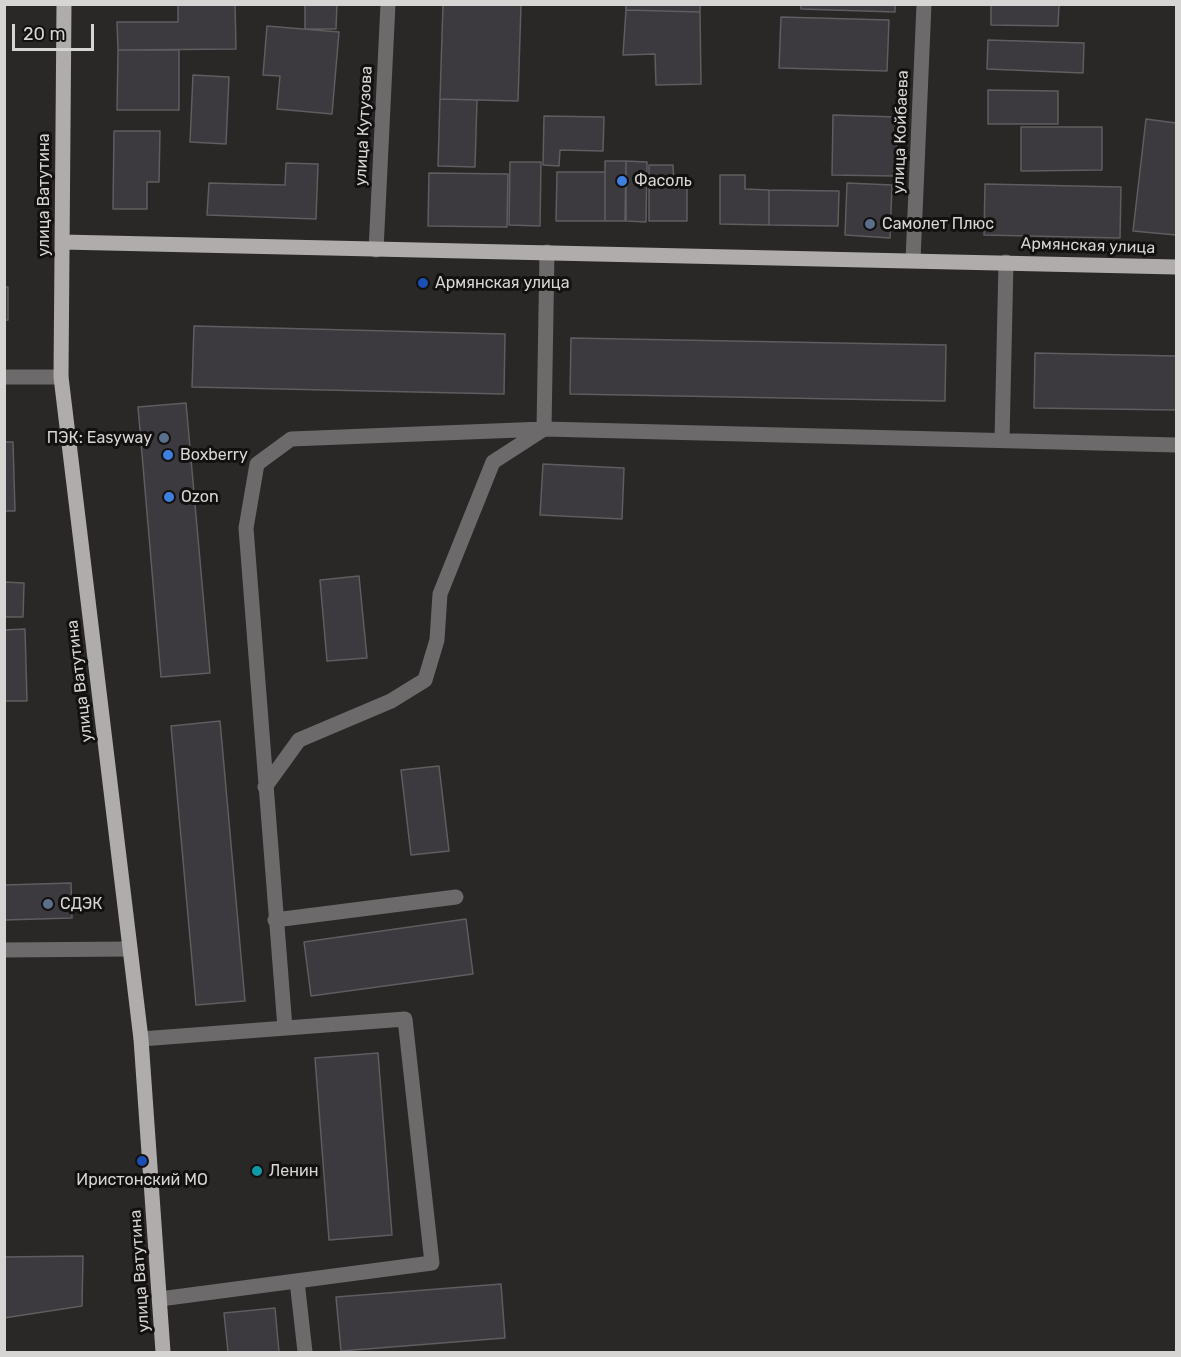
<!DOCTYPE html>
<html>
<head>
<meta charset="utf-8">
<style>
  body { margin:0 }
  #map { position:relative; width:1181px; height:1357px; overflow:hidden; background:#2a2826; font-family:Rubik,sans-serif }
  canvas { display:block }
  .frame { position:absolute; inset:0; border:6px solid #d7d5d4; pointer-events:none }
  .scale { position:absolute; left:12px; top:24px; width:82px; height:27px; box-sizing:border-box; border:3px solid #d7d5d4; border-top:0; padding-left:8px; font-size:18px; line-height:21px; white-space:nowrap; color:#d7d5d4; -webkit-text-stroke:4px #121110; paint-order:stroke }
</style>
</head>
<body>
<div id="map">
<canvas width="1181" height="1357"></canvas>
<div class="frame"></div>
<div class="scale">20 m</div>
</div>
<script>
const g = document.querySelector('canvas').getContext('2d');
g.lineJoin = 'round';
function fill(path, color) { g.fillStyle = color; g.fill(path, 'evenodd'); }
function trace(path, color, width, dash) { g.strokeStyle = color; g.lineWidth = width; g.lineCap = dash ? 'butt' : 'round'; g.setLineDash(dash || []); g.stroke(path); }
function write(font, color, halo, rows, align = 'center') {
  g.font = font + ' Rubik,sans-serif'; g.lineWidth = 6; g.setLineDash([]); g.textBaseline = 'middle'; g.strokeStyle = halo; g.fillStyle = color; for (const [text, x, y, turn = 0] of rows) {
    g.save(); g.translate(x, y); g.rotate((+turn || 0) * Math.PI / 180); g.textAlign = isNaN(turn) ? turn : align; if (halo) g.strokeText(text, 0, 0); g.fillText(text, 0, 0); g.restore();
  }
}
const building = new Path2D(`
  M178 4H235L236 49 118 50 117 22H178Z
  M305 4H337L336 29H305Z
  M443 4H521L518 101 440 99Z
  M626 4H700V12L626 10Z
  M801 4H895V12L801 9Z
  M991 4H1059L1058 26 991 25Z
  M626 10 700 12 701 84 656 85 655 54 623 55Z
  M781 17 889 20 887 71 779 68Z
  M267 26 339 32 332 114 277 109 280 76 263 75Z
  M988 40 1084 43 1083 73 987 69Z
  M118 50H179V110H117Z
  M193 75 229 77 226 144 190 142Z
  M988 90 1058 91V124H988Z
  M440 99 477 100 475 167 438 166Z
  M833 115 897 117 896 176 832 175Z
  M544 116 604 117 603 151 560 150 559 166 543 165Z
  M1146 119 1176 123V235L1133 231Z
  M1021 127H1102V170L1021 171Z
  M114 131H160L159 182H147V209H113Z
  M605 161H626L625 221H605Z
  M626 161 647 162 646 222 626 221Z
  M510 162H541L540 226 509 225Z
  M286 163 318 164 316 219 207 215 209 183 285 185Z
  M649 165H673L674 185 687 184V221H649Z
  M557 172H605V221H556Z
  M429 173 508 174 507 227 428 226Z
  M720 175H745V189L769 190V225L720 224Z
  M847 183 892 185 890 238 845 235Z
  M985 184 1121 187 1120 238 984 235Z
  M769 190 839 191 838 226 769 225Z
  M4 287H8V320H4Z
  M194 326 505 334 504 394 192 387Z
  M571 338 946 345 945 401 570 394Z
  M1035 353 1176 356V410L1034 408Z
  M186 403 210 673 161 677 138 407Z
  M4 442H13L15 511H4Z
  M543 464 624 468 622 519 540 515Z
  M359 576 367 658 327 661 320 580Z
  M4 582 24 583 23 617H4Z
  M25 629 27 701H4V630Z
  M220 721 245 1001 196 1005 171 726Z
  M439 766 449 851 411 855 401 770Z
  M71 883 72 918 4 920V885Z
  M466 919 473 974 311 996 304 942Z
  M378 1053 392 1235 329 1240 315 1058Z
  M83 1256 82 1306 4 1318V1257Z
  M501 1284 505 1338 341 1351 336 1297Z
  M275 1308 279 1352H228L224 1313Z`);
fill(building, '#3c3a3e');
trace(building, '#5e5d60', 1.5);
trace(new Path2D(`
  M376 250 388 4
  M913 260 924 4
  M4 377H61
  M1002 440 1006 262
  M265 787 299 740 391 701 425 680 437 640 440 594 493 462 544 429 1176 445
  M275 920 456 897
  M4 950 130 949
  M285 1028 246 528 257 464 291 439 544 429 547 252
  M141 1039 405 1019 432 1263 160 1299
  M297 1281 305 1352`), '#6c6a6a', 15);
trace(new Path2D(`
  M64 4 61 377 141 1039 163 1352
  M62 242 1176 267`), '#afacab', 15);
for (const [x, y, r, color] of [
  [622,181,6,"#3f7fe0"],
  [870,224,6,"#5c6f8a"],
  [423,283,6,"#1a4fb4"],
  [164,438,6,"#5c6f8a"],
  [168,455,6,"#3f7fe0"],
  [169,497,6,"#3f7fe0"],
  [48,904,6,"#5c6f8a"],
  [142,1161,6,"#1a4fb4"],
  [257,1171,6,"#0f9aa8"]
]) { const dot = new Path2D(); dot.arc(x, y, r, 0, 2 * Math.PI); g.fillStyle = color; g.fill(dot); trace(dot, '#121110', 2); }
write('16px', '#d7d5d4', '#121110', [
  ["улица Кутузова",364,126,-87],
  ["улица Койбаева",901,132,-88],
  ["улица Ватутина",44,195,-90],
  ["Армянская улица",1088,246,2],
  ["улица Ватутина",80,681,-97],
  ["улица Ватутина",140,1271,-94]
]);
write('16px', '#d7d5d4', '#121110', [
  ["Фасоль",634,181],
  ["Самолет Плюс",882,224],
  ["Армянская улица",435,283],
  ["ПЭК: Easyway",152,438,"right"],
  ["Boxberry",180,455],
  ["Ozon",181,497],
  ["СДЭК",60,904],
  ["Ленин",269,1171],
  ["Иристонский МО",142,1180,"center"]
], 'left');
</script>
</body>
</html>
